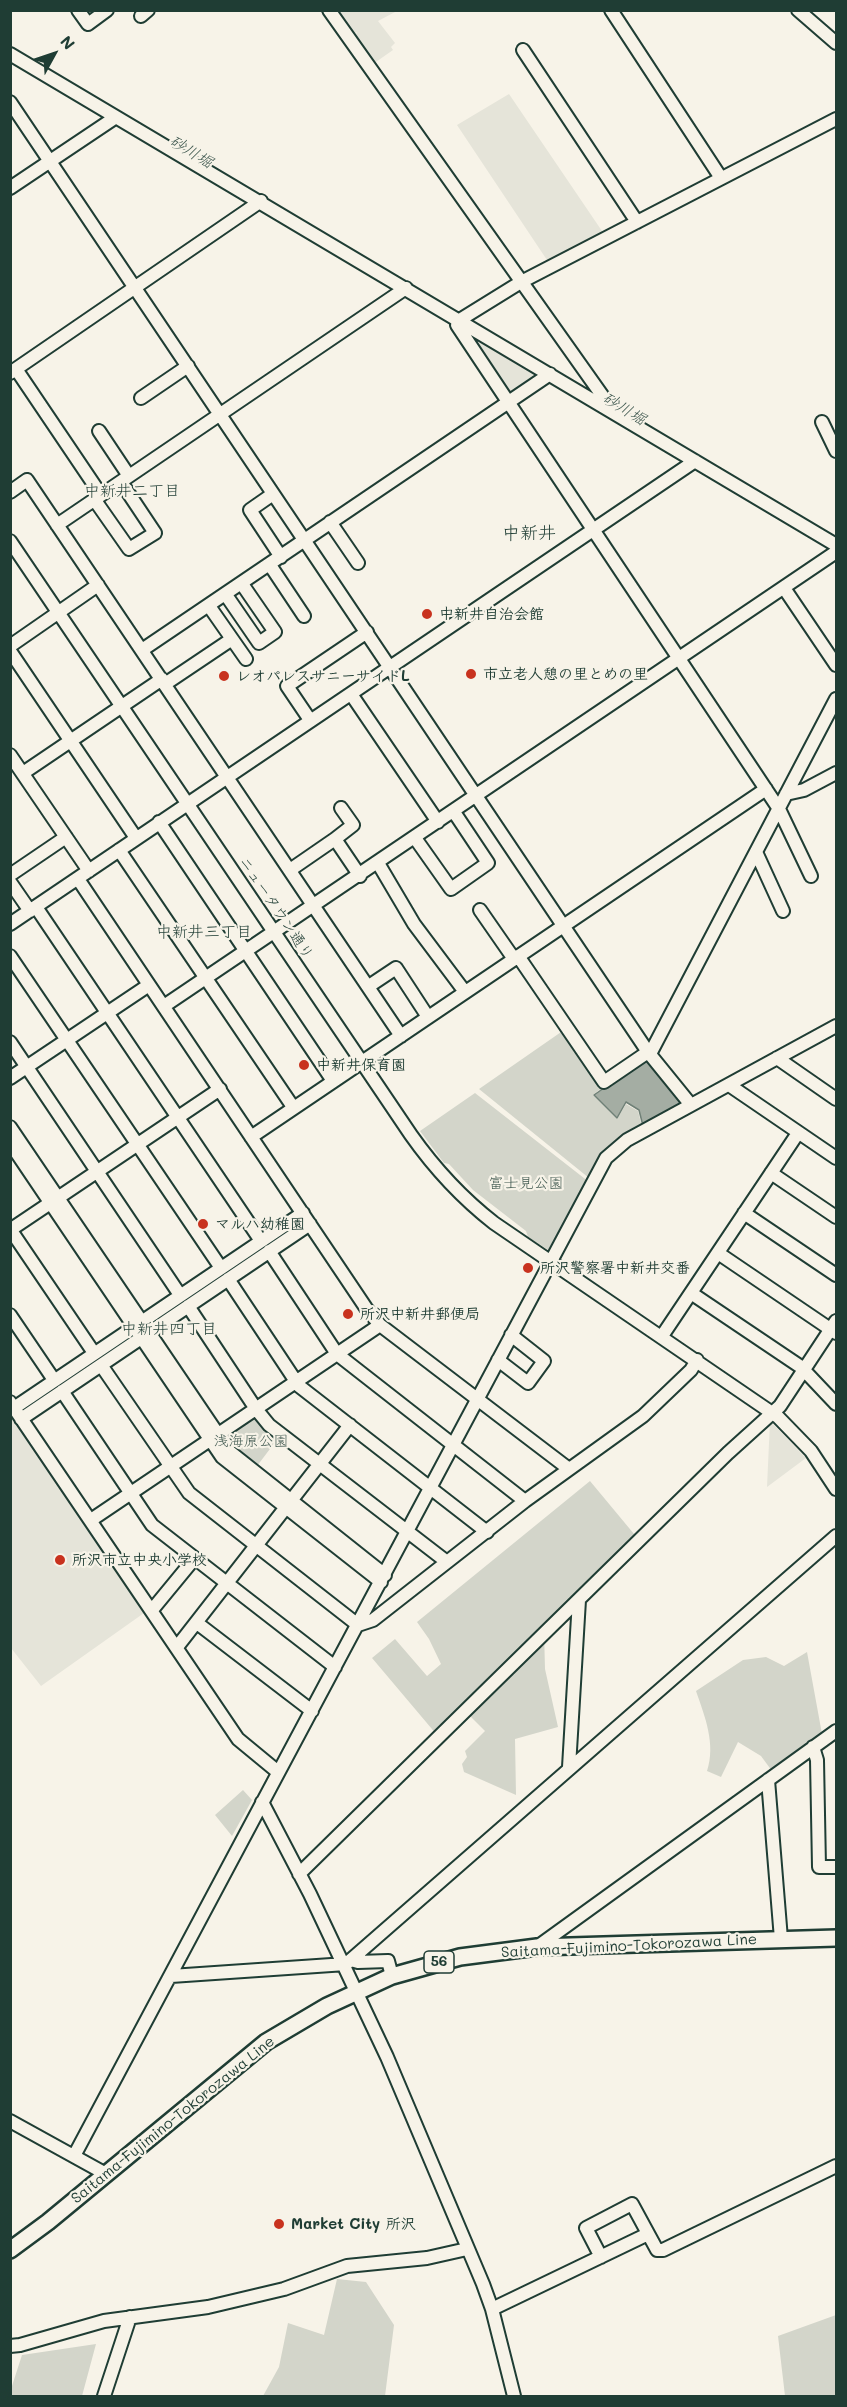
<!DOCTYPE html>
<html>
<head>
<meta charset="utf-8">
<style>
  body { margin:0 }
  #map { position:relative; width:847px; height:2407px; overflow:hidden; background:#f7f3e8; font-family:Mali,sans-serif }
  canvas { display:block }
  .frame { position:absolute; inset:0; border:12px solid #1f3d34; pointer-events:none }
  .north { position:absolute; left:24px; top:24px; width:60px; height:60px; -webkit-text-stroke:4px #f7f3e8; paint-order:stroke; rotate:50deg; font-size:16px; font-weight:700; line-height:24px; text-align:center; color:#1f3d34 }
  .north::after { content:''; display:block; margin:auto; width:21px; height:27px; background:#1f3d34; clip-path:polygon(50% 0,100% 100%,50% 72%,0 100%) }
</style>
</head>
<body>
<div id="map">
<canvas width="847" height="2407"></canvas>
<div class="frame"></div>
<div class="north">N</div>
</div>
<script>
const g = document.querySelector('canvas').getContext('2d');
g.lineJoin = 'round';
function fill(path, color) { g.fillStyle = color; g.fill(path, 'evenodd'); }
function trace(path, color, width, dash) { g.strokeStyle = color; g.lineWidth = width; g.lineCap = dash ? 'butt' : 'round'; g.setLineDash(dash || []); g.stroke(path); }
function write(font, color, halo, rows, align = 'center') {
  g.font = font + ' Mali,"Klee One",sans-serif'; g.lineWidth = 4.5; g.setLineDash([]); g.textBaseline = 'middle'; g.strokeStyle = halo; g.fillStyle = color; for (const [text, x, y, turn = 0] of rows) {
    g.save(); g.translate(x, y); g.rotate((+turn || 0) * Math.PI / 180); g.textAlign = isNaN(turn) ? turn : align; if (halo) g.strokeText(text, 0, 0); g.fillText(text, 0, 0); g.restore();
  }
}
fill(new Path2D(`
  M334 11H397L378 21 395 43 391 47 393 50 373 64 354 38 357 32 351 35Z
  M509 94 604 234 549 263 457 125Z
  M482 340 542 376 509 398 475 348Z
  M10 1412 144 1613 41 1686 11 1648Z
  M770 1421 806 1458 767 1487Z`), '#e5e4d9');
fill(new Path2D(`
  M564 1030 603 1087 593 1095 617 1119 626 1104 638 1111 642 1127 613 1143 589 1178 479 1089Z
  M475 1093 589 1182 550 1251 528 1237 526 1231 473 1190 449 1164 444 1163 420 1131Z
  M254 1415 279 1437 254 1470 239 1457 225 1435Z
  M590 1481 639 1540 544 1631 545 1669 558 1727 515 1739 516 1795 464 1772 462 1764 467 1757 465 1751 485 1731 464 1710 437 1735 372 1658 395 1639 427 1676 441 1664 429 1639 417 1622Z
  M807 1652 822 1734 772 1771 761 1756 738 1742 721 1777 707 1771C716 1744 705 1717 696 1691L743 1660 766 1657 784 1666Z
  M243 1790 252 1800 232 1836 215 1815Z
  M337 2279 366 2282 394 2325 385 2396H263L279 2367 288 2323 324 2335Z
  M836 2315V2396H785L778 2336Z
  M96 2344 82 2396H11V2389L22 2355Z`), '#d3d5ca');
const water = new Path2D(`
  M642 1061 652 1062 682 1101 681 1104 643 1126 639 1110 626 1102 617 1118 594 1095Z`);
fill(water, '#a4ada3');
trace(water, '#6f8077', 1.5);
const minor = new Path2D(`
  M78 10 88 24 107 10
  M329 10 611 408
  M611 10 721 178
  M798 10 836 43
  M141 16 148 10
  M523 50 637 222
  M10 54 836 545
  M10 102 648 1052 691 1105
  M10 188 116 117
  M16 369 101 495
  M10 373 261 201
  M141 398 188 366
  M822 422 836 451
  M99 431 129 476
  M10 492 27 480 401 1036
  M273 494 250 510 281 557
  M94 499 129 549 155 533 121 482
  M330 522 358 563
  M57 525 406 288
  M10 541 411 1135C435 1169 462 1198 494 1223L778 1417 811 1451 836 1489
  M270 565 304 616
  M784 588 836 665
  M226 595 259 643 275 632 242 584
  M209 606 246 659
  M10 646 98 585
  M142 650 550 374
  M10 651 136 838
  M165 684 232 639
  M351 694 438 822
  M310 720 287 686 367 632
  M10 755 89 871
  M23 773 162 679
  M786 794 804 790 836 773
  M341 808 353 825 335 839 360 876
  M159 822 333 1081
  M415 838 451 889 488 863 454 812
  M119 850 293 1107
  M756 852 783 911
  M378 863 414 924 465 992
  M290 870 335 839
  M10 875 66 837
  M811 876 779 809 457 325 458 321 521 282 836 119
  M78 879 366 1308 380 1325 569 1469
  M10 882 30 911
  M36 907 261 1241
  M480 910 514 959
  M10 924 695 461
  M10 956 221 1268
  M518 956 604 1082 648 1052
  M369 986 396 968 428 1017
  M164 1006 836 552
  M10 1042 180 1295
  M650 1054 836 699
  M777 1058 836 1099
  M10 1078 149 985
  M729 1085 836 1158
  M10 1127 230 1452 385 1575
  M251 1137 766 789
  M10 1143 222 1457 381 1582
  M771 1173 836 1217
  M744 1213 836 1275
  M10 1229 94 1353
  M10 1230 220 1089
  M269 1251 337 1354 525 1501
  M718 1253 836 1333
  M228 1279 299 1386 487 1532
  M691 1293 801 1367 836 1404
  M188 1306 256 1409 269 1425 447 1562
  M10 1315 54 1380
  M662 1336 798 1133
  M498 1360 528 1383 544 1361 511 1335
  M101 1365 189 1493 358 1625 373 1620 525 1501 643 1416 691 1370 697 1360
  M62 1391 152 1525 335 1667
  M10 1402 238 1739 278 1772
  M14 1408 303 1213
  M21 1419 310 1224
  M91 1520 380 1325
  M152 1610 194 1559
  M197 1623 312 1711
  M177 1647 350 1425
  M813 1747 817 1760 819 1867H836
  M569 1767 579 1600
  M768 1780 781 1939
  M262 1802 310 1894 387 2057 483 2284 492 2309 514 2396
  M299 1874 728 1453 780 1406 836 1321
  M537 1947 836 1731
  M351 1960 358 1962 388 1961 392 1976
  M171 1976 346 1964 836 1536
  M10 2121 106 2174
  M74 2156 606 1158 627 1140 836 1026
  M601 2257 586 2228 632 2204 657 2250H663L836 2166
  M492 2309 648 2234
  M10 2346 20 2345 104 2321 208 2307 284 2289 347 2266 427 2258 467 2249
  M104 2396 130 2317`);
const major = new Path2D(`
  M10 2250 48 2222 266 2042 327 2006 392 1976 460 1957 537 1947 836 1938`);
trace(minor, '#1f3d34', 16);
trace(major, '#1f3d34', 20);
trace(minor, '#f7f3e8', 12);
trace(major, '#f7f3e8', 15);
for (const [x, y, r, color] of [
  [427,614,6,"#c8321e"],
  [471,674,6,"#c8321e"],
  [224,676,6,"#c8321e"],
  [304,1065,6,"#c8321e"],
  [203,1224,6,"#c8321e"],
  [528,1268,6,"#c8321e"],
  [348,1314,6,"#c8321e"],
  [60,1560,6,"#c8321e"],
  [279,2224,6,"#c8321e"]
]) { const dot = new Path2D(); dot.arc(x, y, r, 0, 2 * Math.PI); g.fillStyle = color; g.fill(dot); trace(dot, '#f7f3e8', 2); }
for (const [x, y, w] of [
  [439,1962,30]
]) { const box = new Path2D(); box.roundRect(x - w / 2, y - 11, w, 22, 4.5); g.fillStyle = '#f7f3e8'; g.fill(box); trace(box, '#1f3d34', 1.5); }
write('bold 14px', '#1f3d34', null, [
  ["56",439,1962]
]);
write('bold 15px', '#1f3d34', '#f7f3e8', [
  ["中新井自治会館",439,614],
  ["市立老人憩の里とめの里",483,674],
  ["レオパレスサニーサイドL",236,676],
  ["中新井保育園",316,1065],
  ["マルハ幼稚園",215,1224],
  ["所沢警察署中新井交番",540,1268],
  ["所沢中新井郵便局",360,1314],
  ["所沢市立中央小学校",72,1560],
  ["Market City 所沢",291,2224]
], 'left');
write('15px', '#1f3d34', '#f7f3e8', [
  ["ニュータウン通り",276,908,56],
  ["Saitama-Fujimino-Tokorozawa Line",629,1946,-3],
  ["Saitama-Fujimino-Tokorozawa Line",173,2120,-39]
]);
write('15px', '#435b52', '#f7f3e8', [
  ["富士見公園",526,1183],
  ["浅海原公園",251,1441]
]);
write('italic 16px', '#405950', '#f7f3e8', [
  ["砂川堀",191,152,31],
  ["砂川堀",624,409,31]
]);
write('16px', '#1f3d34', '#f7f3e8', [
  ["中新井二丁目",132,491],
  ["中新井三丁目",204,932],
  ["中新井四丁目",169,1329]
]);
write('18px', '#1f3d34', '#f7f3e8', [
  ["中新井",529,533]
]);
</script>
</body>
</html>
